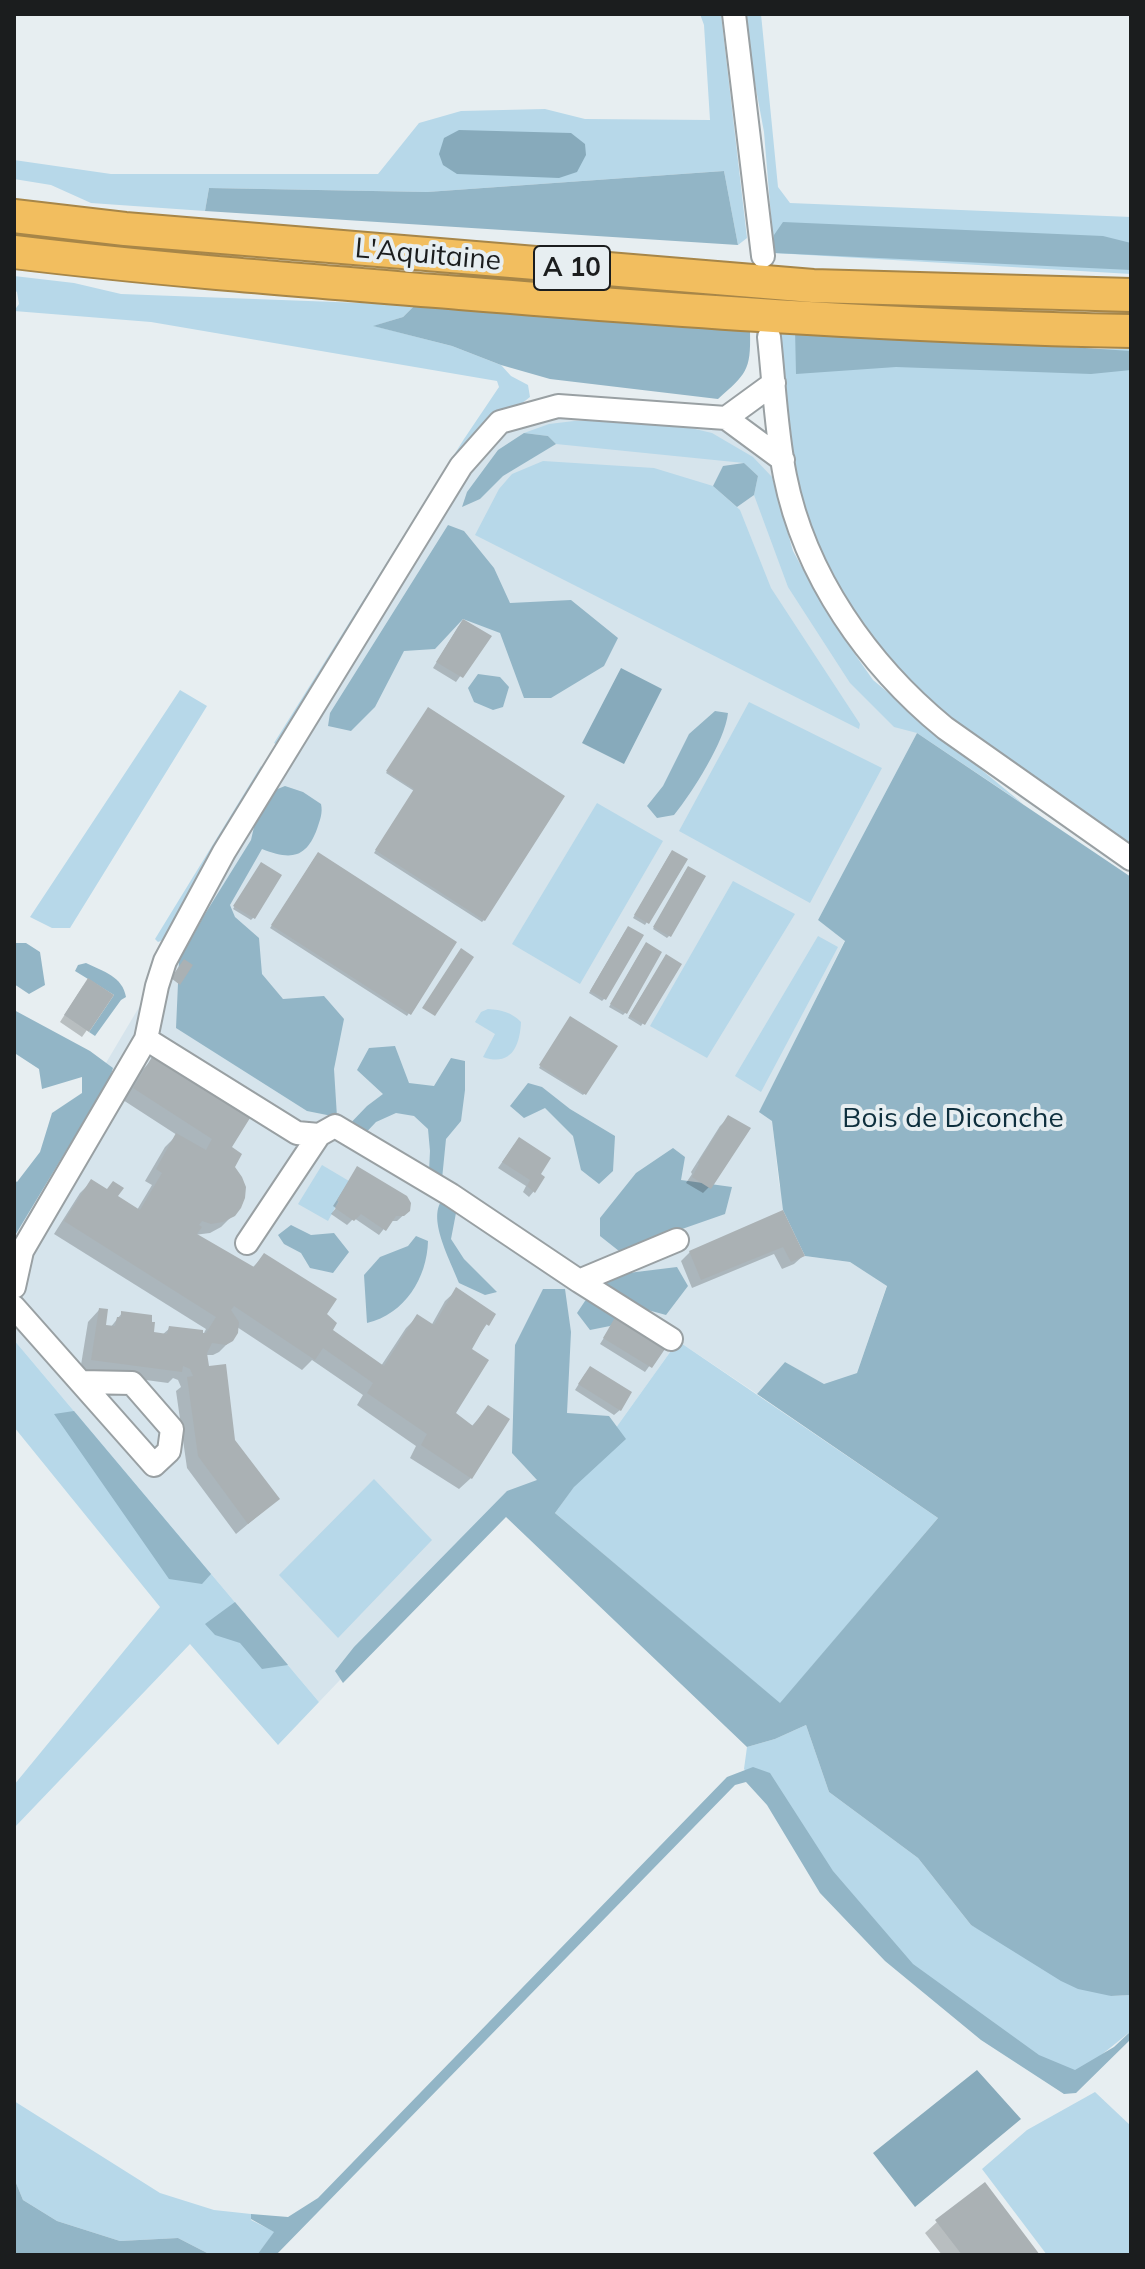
<!DOCTYPE html>
<html>
<head>
<meta charset="utf-8">
<style>
  body { margin:0 }
  #map { position:relative; width:1145px; height:2269px; overflow:hidden; background:#e7eef1; font-family:Mulish,sans-serif }
  canvas { display:block }
  .frame { position:absolute; inset:0; border:16px solid #1b1d1e; pointer-events:none }
</style>
</head>
<body>
<div id="map">
<canvas width="1145" height="2269"></canvas>
<div class="frame"></div>
</div>
<script>
const g = document.querySelector('canvas').getContext('2d');
g.lineJoin = 'round';
function fill(path, color) { g.fillStyle = color; g.fill(path, 'evenodd'); }
function trace(path, color, width, dash) { g.strokeStyle = color; g.lineWidth = width; g.lineCap = dash ? 'butt' : 'round'; g.setLineDash(dash || []); g.stroke(path); }
function write(font, color, halo, rows, align = 'center') {
  g.font = font + ' Mulish,sans-serif'; g.lineWidth = 8; g.setLineDash([]); g.textBaseline = 'middle'; g.strokeStyle = halo; g.fillStyle = color; for (const [text, x, y, turn = 0] of rows) {
    g.save(); g.translate(x, y); g.rotate((+turn || 0) * Math.PI / 180); g.textAlign = isNaN(turn) ? turn : align; if (halo) g.strokeText(text, 0, 0); g.fillText(text, 0, 0); g.restore();
  }
}
fill(new Path2D(`
  M558 406 726 418 783 460 769 482 809 607 917 733 818 920 845 940 760 1111 772 1120 779 1184 805 1256 850 1262 887 1285 857 1373 824 1385 785 1362 757 1394 678 1341 555 1513 500 1512 319 1702 14 1340V1218L151 987 500 422Z`), '#d6e4ec');
fill(new Path2D(`
  M700 14H721L747 238 738 245 724 171 427 192 209 188 205 211 91 203 51 185 14 179V160L111 174H378L419 123 461 111 545 109 585 119 710 120 704 25Z
  M742 14H761L778 187 790 203 1131 217V274L774 253 764 132Z
  M14 276 74 283 121 294 415 305 403 317 374 326 452 346 501 365 511 376 528 385 530 397 485 432 283 748 274 743 464 439 499 387 497 381 151 322 14 311 19 304 17 292 14 290Z
  M795 329 1093 349H1131V846L967 735 908 688 825 571 794 483 783 395 779 332Z
  M574 421H661L712 433 753 457 772 477 793 551 831 620 873 680 1023 804 917 733 894 727 850 683 788 587 754 495 758 476 744 463 556 444 548 436 524 433 549 424Z
  M543 461 654 468 713 486 740 510 771 588 860 724 859 729 475 535 499 489 512 474Z
  M180 690 207 706 70 928H52L30 917Z
  M749 702 882 768 810 903 679 831Z
  M261 766 265 772 163 940 158 942 155 939Z
  M597 803 663 841 580 984 512 944Z
  M733 881 795 914 707 1058 650 1026Z
  M818 936 838 947 761 1092 735 1076Z
  M488 1009C502 1010 511 1012 521 1022 520 1046 511 1067 483 1057L495 1034 475 1022 481 1012Z
  M322 1165 349 1181 328 1221 298 1204Z
  M14 1340 319 1702 278 1745 190 1644 14 1828V1785L160 1607 14 1427Z
  M678 1341 938 1518 780 1704 555 1513Z
  M374 1479 432 1540 338 1638 279 1575Z
  M806 1725 829 1792 918 1858 971 1925 1111 1996 1131 1995V2031L1074 2077 1058 2074 892 1955 744 1769 747 1747 775 1739Z
  M1095 2092 1131 2126V2255H1047L982 2169 1027 2130Z
  M14 2101 160 2193 214 2210 251 2214V2220L275 2232 257 2255H211L178 2238 120 2241 57 2221 23 2200 14 2178Z`), '#b7d8e9');
fill(new Path2D(`
  M724 171 738 245 205 211 209 188 427 192Z
  M783 222 1103 236 1131 243V270L774 253V235Z
  M415 305 750 332C751 371 746 374 718 399L550 379 501 365 452 346 373 326 403 317Z
  M795 329 1131 351V370L1091 374 896 367 796 374Z
  M524 433 548 436 556 444 503 476 480 499 462 507 467 492 498 450Z
  M744 463 758 476 754 495 737 507 713 486 723 466Z
  M448 525 464 531 494 568 510 603 571 600 618 638 604 666 551 698H524L500 633 463 619 435 649 404 651 375 707 351 731 328 726 330 713Z
  M478 674 500 677 509 687 503 707 493 710 474 702 468 688Z
  M715 711 728 713C725 741 692 793 674 815L657 818 647 806 663 786 689 734Z
  M917 733 1131 877V1995L1111 1996 1078 1989 1061 1981 971 1925 918 1858 829 1792 806 1725 775 1739 747 1747 506 1517 343 1683 335 1671 354 1647 507 1491 537 1480 512 1453 515 1345 543 1289H565L571 1332 567 1413 609 1416 626 1439 574 1487 555 1513 780 1703 938 1518 757 1394 785 1362 824 1384 857 1373 887 1286 850 1262 805 1256 783 1210 772 1121 759 1112 845 941 818 920Z
  M285 786 303 792 321 804C323 813 320 820 317 829 306 859 290 860 262 849L230 905 235 917 259 938 262 974 283 999 324 996 344 1019 334 1069 337 1117 307 1111 176 1028 179 961 205 914 251 840 259 805 270 792Z
  M14 943H26L40 952 45 985 29 994 14 984Z
  M86 963C103 971 123 977 126 997L121 1000 95 1036 89 1032 114 995 75 971 78 965Z
  M14 1010 90 1051 113 1068 110 1078 14 1237V1180L17 1182 40 1152 52 1113 82 1093V1077L42 1089 39 1069 16 1054 14 1055Z
  M395 1046 409 1083 434 1086 451 1058 465 1061V1090L461 1121 446 1139 441 1189 429 1172 430 1151 428 1129 414 1116 396 1113 376 1122 359 1140 343 1131 367 1106 383 1094 357 1070 369 1048Z
  M528 1083 542 1087 570 1109 615 1136 613 1171 599 1184 581 1170 573 1136 545 1108 524 1118 510 1106Z
  M673 1148 685 1157 681 1180 732 1187 725 1214 619 1251 600 1236V1218L636 1173Z
  M444 1198 456 1213 451 1239 464 1259 497 1292 485 1295 459 1283C451 1261 425 1216 444 1198Z
  M291 1225 311 1235 334 1233 349 1252 333 1273 310 1268 301 1253 284 1244 278 1235Z
  M416 1236 428 1241C427 1278 405 1314 367 1323L364 1275 380 1257 408 1246Z
  M677 1267 688 1286 666 1315 637 1307 610 1326 590 1330 577 1313 585 1301 612 1275Z
  M74 1411 211 1574 202 1584 169 1579 54 1414Z
  M235 1602 288 1665 262 1669 240 1643 215 1635 205 1624Z
  M753 1767 770 1773 833 1871 913 1964 1039 2055 1075 2070 1114 2047 1131 2031V2039L1076 2093 1064 2094 981 2040 885 1961 820 1893 767 1805 746 1782 735 1785 276 2255H257L274 2232 251 2219V2214L288 2217 318 2198 727 1777Z
  M14 2178 23 2200 57 2221 120 2241 178 2238 211 2255H14Z`), '#92b5c6');
fill(new Path2D(`
  M459 130 571 133 585 144 586 155 577 172 559 178 457 174 443 165 439 154 444 138Z
  M621 668 662 689 624 764 582 743Z
  M977 2070 1021 2119 915 2207 873 2153Z`), '#87aabb');
fill(new Path2D(`
  M463 621 489 636 456 682 433 668 458 627Z
  M427 712 484 920 482 922 374 853 414 791 386 773Z
  M670 854 685 860 645 925 633 918Z
  M316 856 455 943 407 1016 270 928Z
  M259 867 253 918 251 920 233 909Z
  M686 870 669 936 667 938 653 929Z
  M626 930 604 999 602 1001 589 993Z
  M644 946 625 1013 623 1015 609 1007Z
  M664 959 679 965 641 1026 628 1018Z
  M83 986 111 996 82 1037 60 1022Z
  M568 1021 585 1093 583 1095 539 1068Z
  M153 1059 230 1148 232 1167 234 1214 221 1227 210 1233 194 1235 252 1268 264 1256 324 1315 330 1330 381 1366 406 1328 417 1317 431 1326 445 1301 457 1290 493 1315 469 1350 453 1414 471 1427 488 1408 471 1478 459 1489 410 1458 416 1446 357 1405 363 1395 312 1360 302 1370 237 1327 232 1339 219 1352 213 1355H206L207 1368 233 1441 278 1499 236 1534 187 1468 176 1391 181 1387 178 1380 173 1378 168 1383 80 1371 88 1322 99 1310 104 1327 110 1328 122 1313 152 1334 162 1335 170 1328 204 1333 206 1329 54 1234 80 1193 91 1182 137 1210 152 1185 145 1181 165 1147 177 1135 123 1100 141 1071Z
  M729 1117 711 1185 703 1193 686 1183 692 1174 691 1172 720 1126Z
  M514 1145 539 1175 534 1191 529 1197 523 1192 526 1186 498 1168Z
  M357 1169 408 1211 397 1221H390L379 1235 354 1218 347 1225 331 1214 336 1208 333 1206Z
  M782 1213 803 1256 794 1264 782 1269 774 1254 692 1288 681 1261 690 1252Z
  M617 1317 664 1346 645 1372 600 1344Z
  M585 1374 620 1410 614 1415 575 1390Z
  M937 2222 1038 2255H942L925 2233Z`), '#0003');
fill(new Path2D(`
  M463 619 492 636 463 678 436 662Z
  M428 707 565 796 485 921 375 850 414 789 386 771Z
  M672 850 688 859 649 924 634 915Z
  M318 852 457 942 411 1015 271 925Z
  M261 862 282 875 255 919 233 906Z
  M688 866 706 876 671 937 653 927Z
  M628 926 644 935 606 1000 590 991Z
  M646 942 662 952 627 1014 610 1004Z
  M461 948 474 957 435 1016 422 1008Z
  M666 954 682 964 645 1025 629 1016Z
  M184 959 193 965 180 985 171 978Z
  M88 978 114 995 89 1032 64 1015Z
  M570 1016 618 1046 586 1095 539 1065Z
  M152 1057 250 1118 232 1147 242 1154 235 1167 242 1177 246 1187 245 1198 241 1208 235 1216 223 1222 211 1224 202 1221 199 1225 202 1227 197 1234 254 1267 264 1253 337 1299 327 1314 337 1323 333 1330 384 1366 417 1314 434 1325 456 1287 496 1314 489 1326 486 1324 472 1349 489 1360 456 1413 473 1426 488 1405 510 1419 472 1479 421 1445 427 1434 367 1393 373 1383 323 1348 315 1360 234 1306 231 1310 239 1322 238 1333 233 1341 226 1345 212 1343 207 1353 209 1366 226 1364 235 1440 280 1499 248 1524 198 1456 187 1377 193 1376 190 1369 183 1366 182 1372 91 1360 99 1308 108 1309 106 1325 115 1326 117 1317H121V1311L152 1315V1322H155L154 1332 167 1334 169 1326 203 1330V1333H206L216 1317 64 1221 91 1179 107 1189 113 1181 124 1188 118 1196 140 1210 162 1173 156 1169 176 1133 206 1150 212 1139 133 1088Z
  M728 1115 751 1128 711 1189 692 1177 699 1164 698 1163Z
  M519 1137 551 1158 541 1174 545 1177 535 1193 527 1186 530 1180 502 1162Z
  M357 1166 407 1196 411 1203 410 1211 404 1216H396L386 1231 361 1214 354 1221 335 1208 339 1202 337 1200Z
  M783 1210 805 1256 791 1262 783 1247 701 1280 689 1251Z
  M617 1314 667 1346 652 1368 603 1338Z
  M590 1366 632 1392 621 1411 578 1384Z
  M985 2182 1040 2255H962L935 2220Z`), '#aab1b4');
const minor = new Path2D(`
  M734 14 763 256
  M769 337C774 383 776 431 785 476 805 576 868 665 945 728L1131 859
  M726 418 774 383
  M319 1135 335 1126 451 1195 579 1281 677 1240
  M247 1243 319 1135 297 1133 146 1039 157 986 165 961 224 852 461 466 500 422 558 406 726 418 783 460
  M579 1281 671 1339
  M14 1287 22 1251 146 1039
  M14 1307 154 1465 169 1451 172 1429 132 1383 81 1382`);
const highway = new Path2D(`
  M14 216 125 229 813 286 1131 295
  M14 252C162 270 311 281 460 293 683 311 907 327 1131 331`);
trace(minor, '#99a0a3', 26);
trace(highway, '#a78648', 36);
trace(minor, '#fff', 22);
trace(highway, '#f2be5f', 32);
for (const [x, y, w] of [
  [572,268,76]
]) { const box = new Path2D(); box.roundRect(x - w / 2, y - 22, w, 44, 6); g.fillStyle = '#e7eef1'; g.fill(box); trace(box, '#1b1d1e', 2); }
write('bold 26px', '#1b1d1e', null, [
  ["A 10",572,268]
]);
write('28px', '#1b1d1e', '#e7eef1', [
  ["L'Aquitaine",428,255,5]
]);
write('28px', '#0e2f3d', '#e7eef1', [
  ["Bois de Diconche",953,1119]
]);
</script>
</body>
</html>
